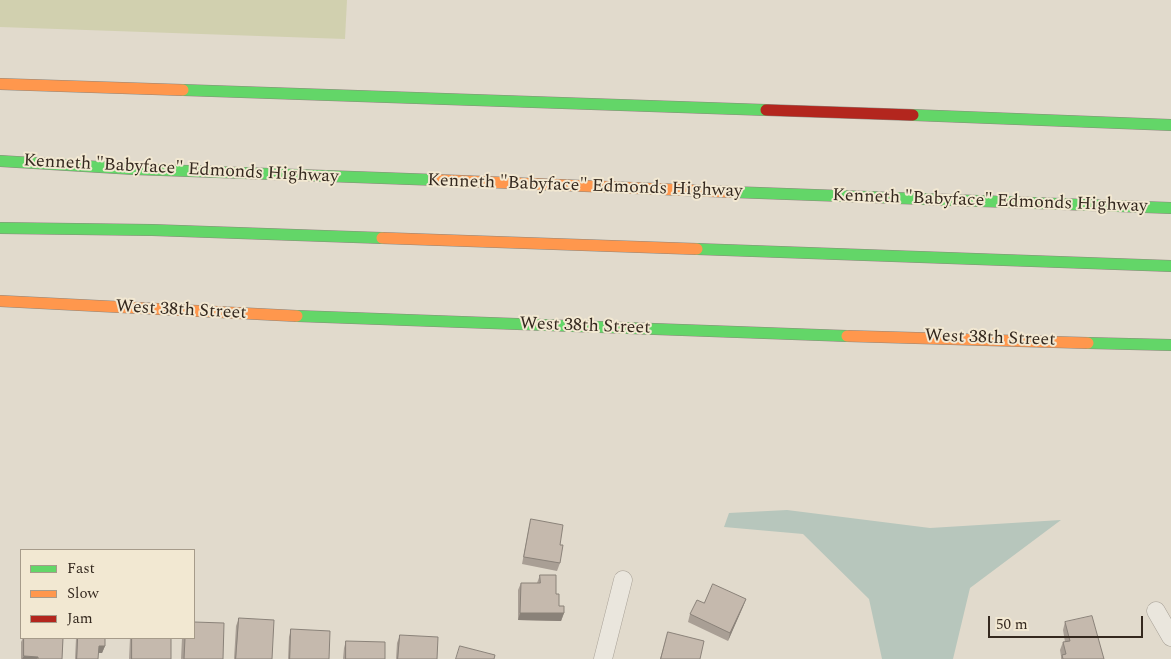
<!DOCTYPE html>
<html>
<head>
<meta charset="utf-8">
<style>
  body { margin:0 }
  #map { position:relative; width:1171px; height:659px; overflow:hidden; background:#e1dacc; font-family:Spectral,serif }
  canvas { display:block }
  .legend { position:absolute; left:20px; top:549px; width:175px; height:90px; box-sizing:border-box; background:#f2e8d2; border:1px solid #a69b8a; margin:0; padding:6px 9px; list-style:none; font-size:15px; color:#34281e }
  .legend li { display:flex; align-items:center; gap:10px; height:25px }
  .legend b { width:25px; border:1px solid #a69b8a }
  .scale { position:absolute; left:988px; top:616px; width:155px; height:22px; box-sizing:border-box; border:2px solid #34281e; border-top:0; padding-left:6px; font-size:15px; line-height:18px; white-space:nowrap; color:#34281e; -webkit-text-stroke:4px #f2e8d2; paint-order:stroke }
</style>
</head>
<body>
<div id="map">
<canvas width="1171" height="659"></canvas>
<ul class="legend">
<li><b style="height:6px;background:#63d668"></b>Fast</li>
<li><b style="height:6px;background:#ff974d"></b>Slow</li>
<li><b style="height:6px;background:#b3261e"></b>Jam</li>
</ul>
<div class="scale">50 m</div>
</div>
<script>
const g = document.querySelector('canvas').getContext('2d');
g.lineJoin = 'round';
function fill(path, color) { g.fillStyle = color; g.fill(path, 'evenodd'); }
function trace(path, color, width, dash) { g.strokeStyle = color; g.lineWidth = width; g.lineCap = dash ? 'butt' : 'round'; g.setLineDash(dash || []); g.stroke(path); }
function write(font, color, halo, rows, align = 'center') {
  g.font = font + ' Spectral,serif'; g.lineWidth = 4; g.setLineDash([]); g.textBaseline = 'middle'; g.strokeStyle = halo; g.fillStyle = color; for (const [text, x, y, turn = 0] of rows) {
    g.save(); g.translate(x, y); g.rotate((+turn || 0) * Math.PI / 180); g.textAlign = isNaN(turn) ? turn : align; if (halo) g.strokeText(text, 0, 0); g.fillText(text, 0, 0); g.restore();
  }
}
fill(new Path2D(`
  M0 0H347L345 39 0 27Z`), '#d1d0af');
fill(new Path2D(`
  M787 510 930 528 1061 520 970 588 953 659H882L869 599 803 534 724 527 729 513Z`), '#b7c6bc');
const street = new Path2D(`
  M1156 611 1171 637
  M603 659 623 580`);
const fast = new Path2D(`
  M183 90 766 110
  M913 115 1171 125
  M0 161 133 169 437 180
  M732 192 1171 208
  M0 228 152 230 382 238
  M697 249 1171 266
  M297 316 847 336
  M1088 343 1171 345`);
const slow = new Path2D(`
  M0 84 183 90
  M437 180 732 192
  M382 238 697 249
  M0 301 297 316
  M847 336 1088 343`);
const jam = new Path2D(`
  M766 110 913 115`);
trace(street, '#a69f95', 19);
trace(fast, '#8c857c', 12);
trace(slow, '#8c857c', 12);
trace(jam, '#8c857c', 12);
trace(street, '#eae6dd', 18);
trace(fast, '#63d668', 11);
trace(slow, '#ff974d', 11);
trace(jam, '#b3261e', 11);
fill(new Path2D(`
  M531 519 560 545V563L557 571 522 564 529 527Z
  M540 575 556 594 559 606 564 613 561 621 518 620V590L521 583H537Z
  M746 599 728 641 688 622 690 614 704 603Z
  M239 618 272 659H234L236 626Z
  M1065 622 1104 659H1061V656L1060 650 1063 642H1065L1063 630Z
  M291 629 329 659H288L289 637Z
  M668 632 700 659H660Z
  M400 635 437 659H396L397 643Z
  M23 638H63L62 659H21V642Z
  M76 638H105V646L102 653H98V659H75Z
  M130 638H171V659H129Z
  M182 638H194L223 659H181Z
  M346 641 385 659H343L344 648Z`), '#a99f95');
fill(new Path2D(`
  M746 599 743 607 728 641 730 633Z
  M520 613H564L561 621 518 620Z
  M99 646H105L102 653H96Z
  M24 656 38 657 37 659H22Z`), '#8a8279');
const building = new Path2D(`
  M531 519 563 525 560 545H563L560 563 524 557Z
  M540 575H556V594H559V606H564V613H520L521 583H540Z
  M713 584 746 599 730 633 690 614 697 600 704 603Z
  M1092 616 1104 659H1063L1062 655 1066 654 1063 642 1070 641 1065 622Z
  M239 618 274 620 272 659H236Z
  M194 622 224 623 223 659H184L185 638H194Z
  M291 629 330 631 329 659H290Z
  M668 632 704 641 700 659H661Z
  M400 635 438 637 437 659H398Z
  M24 638H63L62 659H38V657L24 656Z
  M78 638H105V646H99L98 659H77Z
  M132 638H171V659H132Z
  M346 641 385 642V659H346Z
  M460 646 495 655 494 659H456Z`);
fill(building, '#c5b9ad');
trace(building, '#8a8279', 1);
write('18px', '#34281e', '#f2e8d2', [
  ["Kenneth \"Babyface\" Edmonds Highway",181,170,3],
  ["Kenneth \"Babyface\" Edmonds Highway",585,187,2],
  ["Kenneth \"Babyface\" Edmonds Highway",990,202,2],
  ["West 38th Street",181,311,3],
  ["West 38th Street",585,327,2],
  ["West 38th Street",990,339,2]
]);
</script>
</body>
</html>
